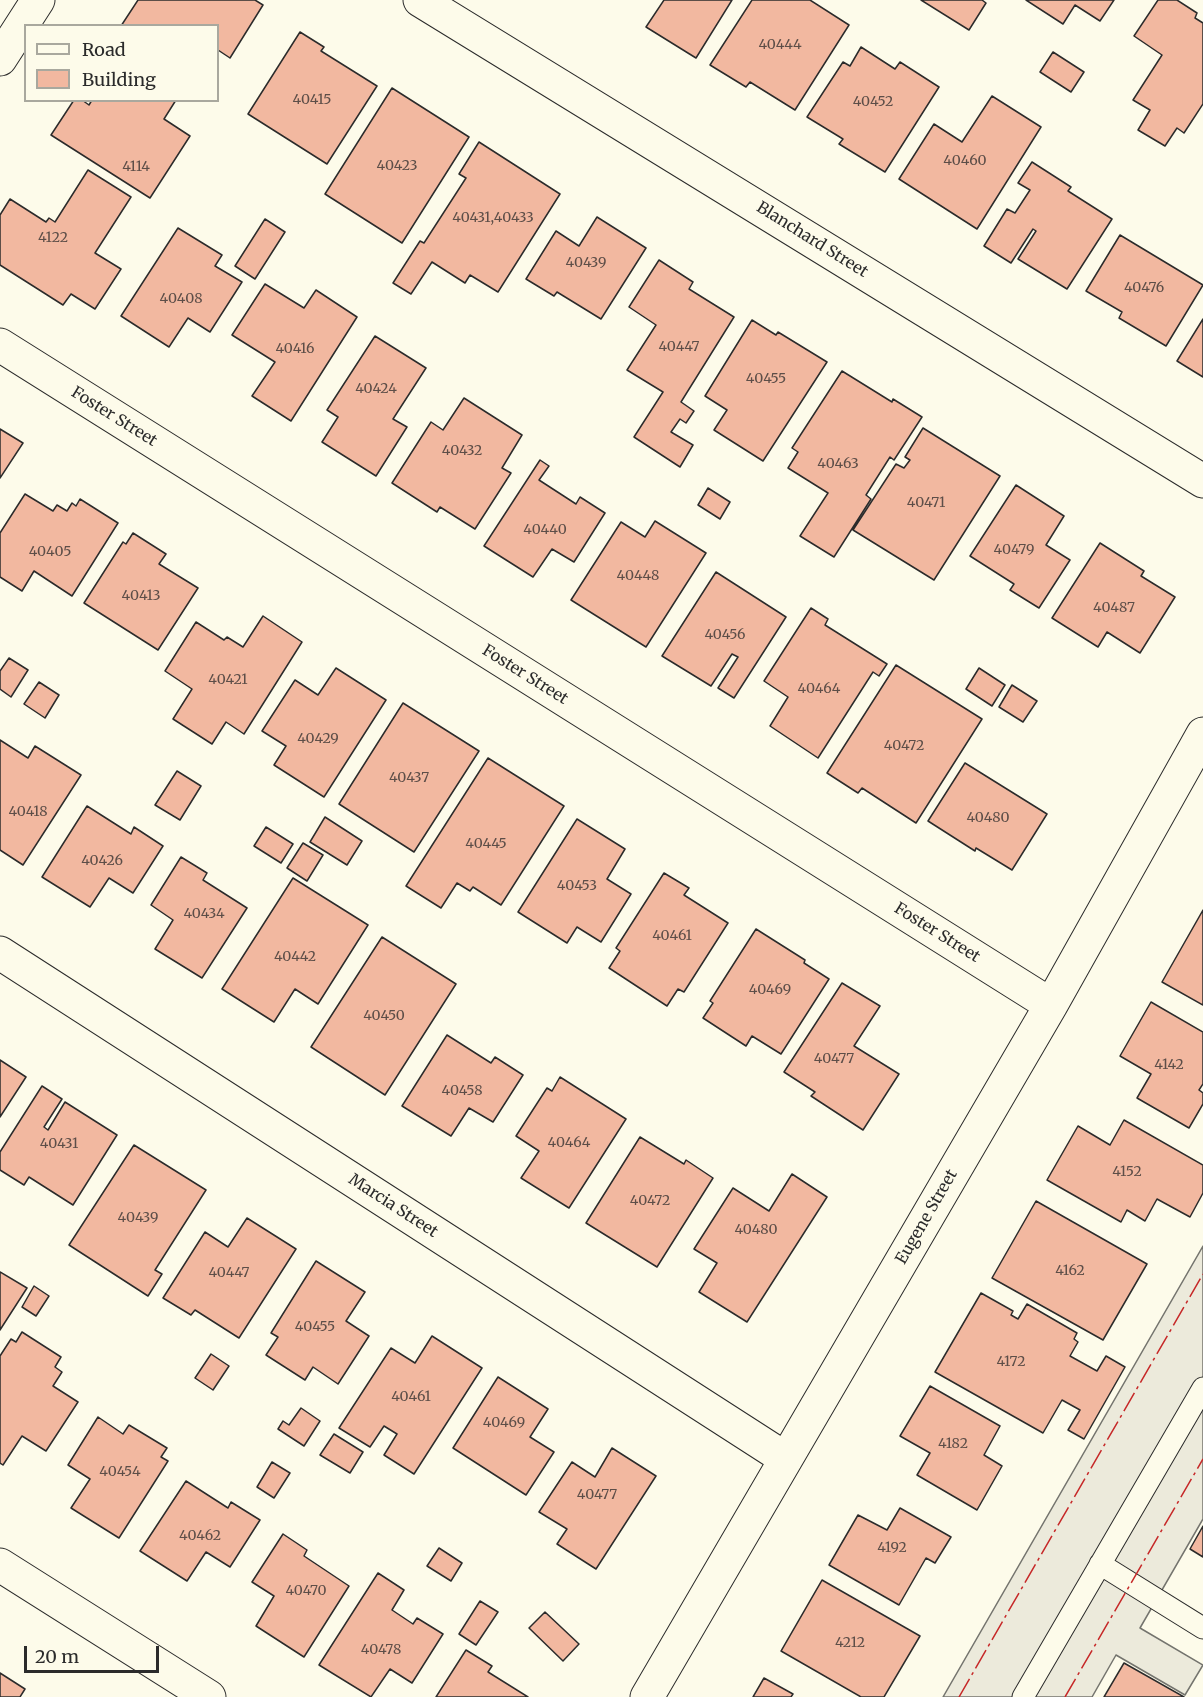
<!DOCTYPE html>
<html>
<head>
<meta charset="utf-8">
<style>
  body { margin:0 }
  #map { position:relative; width:1203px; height:1697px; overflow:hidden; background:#fdfbea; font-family:Merriweather,serif }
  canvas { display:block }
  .legend { position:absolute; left:24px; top:24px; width:195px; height:78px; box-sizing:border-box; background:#fdfbea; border:2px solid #a9a89e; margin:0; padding:8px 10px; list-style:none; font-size:18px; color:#2b2b2b }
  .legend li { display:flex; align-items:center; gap:12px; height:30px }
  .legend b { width:30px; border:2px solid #a9a89e }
  .scale { position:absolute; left:24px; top:1646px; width:135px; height:27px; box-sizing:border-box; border:3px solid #2b2b2b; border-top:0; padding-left:8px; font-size:18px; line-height:21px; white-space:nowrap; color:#2b2b2b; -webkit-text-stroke:4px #fdfbea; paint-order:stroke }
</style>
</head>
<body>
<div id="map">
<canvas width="1203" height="1697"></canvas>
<ul class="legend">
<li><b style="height:8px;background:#fdfbea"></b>Road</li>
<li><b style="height:16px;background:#f2b8a0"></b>Building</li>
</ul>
<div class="scale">20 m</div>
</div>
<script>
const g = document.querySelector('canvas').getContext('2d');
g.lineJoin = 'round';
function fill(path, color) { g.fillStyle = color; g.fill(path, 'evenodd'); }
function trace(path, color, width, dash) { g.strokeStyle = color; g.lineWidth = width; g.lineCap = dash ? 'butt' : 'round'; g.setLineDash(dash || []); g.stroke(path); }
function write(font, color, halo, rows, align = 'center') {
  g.font = font + ' Merriweather,serif'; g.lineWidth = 4.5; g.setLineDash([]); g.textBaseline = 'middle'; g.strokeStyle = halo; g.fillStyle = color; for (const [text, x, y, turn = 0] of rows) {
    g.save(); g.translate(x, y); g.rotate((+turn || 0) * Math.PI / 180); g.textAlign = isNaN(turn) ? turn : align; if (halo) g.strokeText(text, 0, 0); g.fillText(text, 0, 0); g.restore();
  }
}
const parking = new Path2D(`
  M1203 1246V1519L1140 1628 1203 1665 1185 1695 1116 1655 1092 1697H943Z`);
fill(parking, '#eceadb');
trace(parking, '#74746e', 1.5);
const building = new Path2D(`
  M138 0H255L263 5 230 58 218 50V26H121Z
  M664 0H732L696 58 646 27Z
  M752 0H810L849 25 795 110 750 82 746 87 710 65Z
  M921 0H982L986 3 969 30Z
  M1026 0H1114L1100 21 1075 5 1063 24Z
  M1158 0H1177L1197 13 1195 18 1203 23V104L1184 133 1177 128 1165 146 1138 130 1150 110 1133 100 1162 55 1134 36Z
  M300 32 324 47 321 51 377 86 327 164 248 114Z
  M861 47 895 69 900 62 939 87 885 172 839 144 843 139 807 117 843 62 850 66Z
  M1053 52 1084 72 1071 92 1040 72Z
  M392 88 469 137 402 243 325 194Z
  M992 96 1041 127 977 229 899 179 934 124 962 142Z
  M74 100H82L89 105 92 100H176L164 119 190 136 150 198 51 135Z
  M479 142 560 194 498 292 470 275 465 283 432 262 411 294 393 283 420 241 424 243 466 178 459 174Z
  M1032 162 1071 187 1068 191 1112 219 1067 289 1018 259 1036 231 1033 229 1011 263 984 246 1007 209 1015 213 1030 190 1018 183Z
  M88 170 131 197 95 253 121 269 95 309 71 294 63 305 0 265V215L10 199 46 222 49 218 55 222Z
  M597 217 646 248 601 319 557 292 554 296 526 279 556 231 579 246Z
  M265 219 285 232 255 279 235 266Z
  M178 228 222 255 215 266 242 282 210 332 188 318 169 347 121 316Z
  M1120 235 1203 285 1166 346 1119 318 1122 312 1086 291Z
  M659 260 693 282 689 289 734 317 681 402 694 411 686 423 680 419 671 432 693 445 680 467 634 437 663 392 627 370 656 325 629 307Z
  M265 284 304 308 316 290 357 317 291 421 252 396 275 362 232 335Z
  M1203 319V377L1177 361Z
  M752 320 776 335 778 332 827 362 763 461 714 430 727 410 705 396Z
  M375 336 426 368 393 419 407 427 376 476 322 442 338 417 327 410Z
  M842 371 892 402 893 399 922 417 894 460 890 457 866 495 871 499 834 557 800 536 828 493 788 468 798 452 792 448Z
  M464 398 522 435 502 468 511 473 475 529 440 507 437 512 392 483 431 422 443 430Z
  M923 428 1000 476 934 580 853 530 896 464 904 468 910 460 905 457Z
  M0 429 23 443 0 478Z
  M540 460 549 466 539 480 576 504 580 497 605 513 574 562 552 549 533 577 484 546Z
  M1016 485 1064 516 1046 545 1070 560 1039 608 1010 590 1014 584 970 556Z
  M708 488 730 502 720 519 698 505Z
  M25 494 53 511 57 505 67 511 72 503 76 506 80 499 118 523 72 596 34 571 22 591 0 577V533Z
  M655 521 706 553 646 647 571 600 621 522 645 537Z
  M133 533 166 554 159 564 198 588 158 650 84 603 123 542 126 544Z
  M1100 543 1144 571 1141 576 1175 597 1140 653 1107 632 1098 647 1052 618Z
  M716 572 786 617 734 698 718 688 738 657 732 654 711 686 662 656Z
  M811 608 828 619 825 625 887 664 879 676 873 672 818 758 770 726 788 697 764 681Z
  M263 616 302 642 244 734 226 722 212 744 173 719 192 689 165 671 196 622 224 640 227 637 243 647Z
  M9 658 28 670 11 697 0 689V671Z
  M896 665 982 719 916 823 862 788 858 793 827 773Z
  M336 668 386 700 324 797 274 765 286 746 262 731 295 680 318 695Z
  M979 668 1005 685 992 706 966 689Z
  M39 682 59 695 45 718 24 704Z
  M1012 685 1037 701 1023 722 999 707Z
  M403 703 479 751 414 852 339 804Z
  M0 740 28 758 35 746 81 775 23 865 0 850Z
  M488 758 564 806 501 905 473 887 470 891 457 883 441 908 406 886Z
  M965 763 1047 814 1012 870 976 848 975 851 928 821Z
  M177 771 201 786 180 820 155 805Z
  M87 806 131 834 134 827 163 846 133 893 109 878 90 907 42 877Z
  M325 817 362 841 347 865 310 842Z
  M577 819 625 849 607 879 631 894 601 942 577 927 567 943 518 912Z
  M266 827 293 844 281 863 254 846Z
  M303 843 323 855 307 881 287 868Z
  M181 857 207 873 203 880 247 908 202 978 155 949 173 920 151 905Z
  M664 873 689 888 684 895 728 923 684 992 678 989 667 1006 609 968 620 951 616 948Z
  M293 878 368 925 318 1004 295 989 274 1022 222 989Z
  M1203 910V1005L1162 982Z
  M756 929 805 960 804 963 829 979 781 1054 752 1036 746 1046 703 1018 713 1003 710 1001Z
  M382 937 456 984 385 1095 311 1047Z
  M842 983 880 1006 854 1046 899 1074 863 1130 811 1096 815 1092 784 1072Z
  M1151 1002 1203 1032V1084L1199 1090 1203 1093V1104L1189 1128 1137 1098 1151 1074 1120 1056Z
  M447 1035 491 1063 495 1057 523 1075 493 1122 469 1108 451 1136 402 1106Z
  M0 1060 26 1077 0 1117Z
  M560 1077 626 1119 569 1208 521 1178 539 1151 516 1136 547 1088 552 1091Z
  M42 1086 62 1099 44 1127 48 1130 65 1102 117 1135 73 1205 29 1177 24 1185 0 1170V1152Z
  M1124 1120 1203 1165V1193L1190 1217 1157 1199 1145 1221 1127 1210 1121 1222 1047 1180 1078 1126 1110 1145Z
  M640 1137 684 1164 686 1160 713 1178 657 1267 586 1223Z
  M134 1145 206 1190 155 1270 162 1274 148 1296 69 1245Z
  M792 1174 827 1197 747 1322 699 1292 717 1263 694 1249 733 1188 769 1211Z
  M1036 1201 1147 1264 1103 1340 992 1278Z
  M247 1218 296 1249 239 1338 195 1310 191 1315 163 1298 205 1232 228 1247Z
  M316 1261 365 1292 346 1321 369 1336 338 1384 313 1367 305 1380 266 1355 278 1337 271 1333Z
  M0 1272 27 1288 0 1330Z
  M34 1286 49 1296 36 1316 22 1307Z
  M981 1293 1013 1311 1011 1315 1018 1319 1027 1304 1077 1333 1074 1339 1078 1342 1070 1356 1097 1371 1106 1356 1125 1367 1084 1439 1068 1430 1080 1410 1062 1400 1043 1433 935 1372Z
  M22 1332 61 1357 55 1367 62 1372 53 1386 78 1402 46 1451 22 1436 3 1465 0 1463V1356L11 1339 16 1342Z
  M432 1336 482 1368 414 1474 384 1455 397 1434 384 1426 370 1447 339 1428 391 1348 415 1363Z
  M211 1354 229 1366 213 1390 195 1378Z
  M498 1377 548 1409 530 1437 554 1452 526 1495 453 1448Z
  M930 1386 1000 1426 984 1455 1002 1466 977 1510 917 1475 930 1453 900 1436Z
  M301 1408 320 1421 304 1446 278 1429 283 1421 289 1425Z
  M98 1417 123 1434 129 1425 167 1448 161 1457 168 1461 119 1538 71 1508 90 1479 68 1465Z
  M334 1434 363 1452 350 1473 320 1455Z
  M612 1448 656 1476 596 1569 557 1544 567 1529 539 1512 572 1462 595 1477Z
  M272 1462 290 1473 274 1498 257 1487Z
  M186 1481 228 1508 231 1502 260 1520 230 1567 206 1552 187 1581 140 1551Z
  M900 1508 951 1537 935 1563 926 1558 899 1605 829 1565 858 1515 887 1530Z
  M1203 1526V1557L1190 1549Z
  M283 1534 307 1550 304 1556 349 1586 304 1657 256 1626 274 1596 252 1582Z
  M439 1548 462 1563 451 1581 427 1566Z
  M378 1573 404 1590 392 1610 413 1624 417 1618 443 1634 412 1683 390 1669 371 1697 319 1665Z
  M822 1580 920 1636 884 1697H861L781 1651Z
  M480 1601 498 1612 476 1645 459 1634Z
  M545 1612 579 1644 563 1661 529 1628Z
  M466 1650 492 1666 488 1672 528 1697H436Z
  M1124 1663 1184 1697H1104Z
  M0 1673 25 1689 20 1697H0Z
  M764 1678 793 1694 791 1697H753Z`);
fill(building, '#f2b8a0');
trace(building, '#2b2b2b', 1.5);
const service = new Path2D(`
  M1100 1564 1203 1628
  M1023 1697 1203 1388`);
const minor = new Path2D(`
  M420 0 1203 481
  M0 59 38 0
  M0 345 1051 1005
  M0 953 786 1459
  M0 1565 209 1697
  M647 1697 1051 1005 1203 734`);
trace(service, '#2b2b2b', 23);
trace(minor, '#2b2b2b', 35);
trace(service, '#fdfbea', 21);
trace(minor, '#fdfbea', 33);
trace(new Path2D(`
  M959 1697 1203 1274
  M1065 1697 1203 1459`), '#c62828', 1.5, [21, 4.5, 3, 4.5]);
write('14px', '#5d4e48', null, [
  ["40444",780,45],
  ["40415",312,100],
  ["40452",873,102],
  ["40460",965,161],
  ["40423",397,166],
  ["4114",136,167],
  ["40431,40433",493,218],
  ["4122",53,238],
  ["40439",586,263],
  ["40476",1144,288],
  ["40408",181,299],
  ["40447",679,347],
  ["40416",295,349],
  ["40455",766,379],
  ["40424",376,389],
  ["40432",462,451],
  ["40463",838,464],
  ["40471",926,503],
  ["40440",545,530],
  ["40479",1014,550],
  ["40405",50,552],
  ["40448",638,576],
  ["40413",141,596],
  ["40487",1114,608],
  ["40456",725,635],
  ["40421",228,680],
  ["40464",819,689],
  ["40429",318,739],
  ["40472",904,746],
  ["40437",409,778],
  ["40418",28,812],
  ["40480",988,818],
  ["40445",486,844],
  ["40426",102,861],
  ["40453",577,886],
  ["40434",204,914],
  ["40461",672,936],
  ["40442",295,957],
  ["40469",770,990],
  ["40450",384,1016],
  ["40477",834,1059],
  ["4142",1169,1065],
  ["40458",462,1091],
  ["40464",569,1143],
  ["40431",59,1144],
  ["4152",1127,1172],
  ["40472",650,1201],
  ["40439",138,1218],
  ["40480",756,1230],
  ["4162",1070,1271],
  ["40447",229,1273],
  ["40455",315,1327],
  ["4172",1011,1362],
  ["40461",411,1397],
  ["40469",504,1423],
  ["4182",953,1444],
  ["40454",120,1472],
  ["40477",597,1495],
  ["40462",200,1536],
  ["4192",892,1548],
  ["40470",306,1591],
  ["4212",850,1643],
  ["40478",381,1650]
]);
write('16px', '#2b2b2b', '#fdfbea', [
  ["Blanchard Street",812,240,32],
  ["Foster Street",114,417,32],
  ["Foster Street",525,675,32],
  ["Foster Street",937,933,32],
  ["Marcia Street",393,1206,33],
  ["Eugene Street",927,1217,-60]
]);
</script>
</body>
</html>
